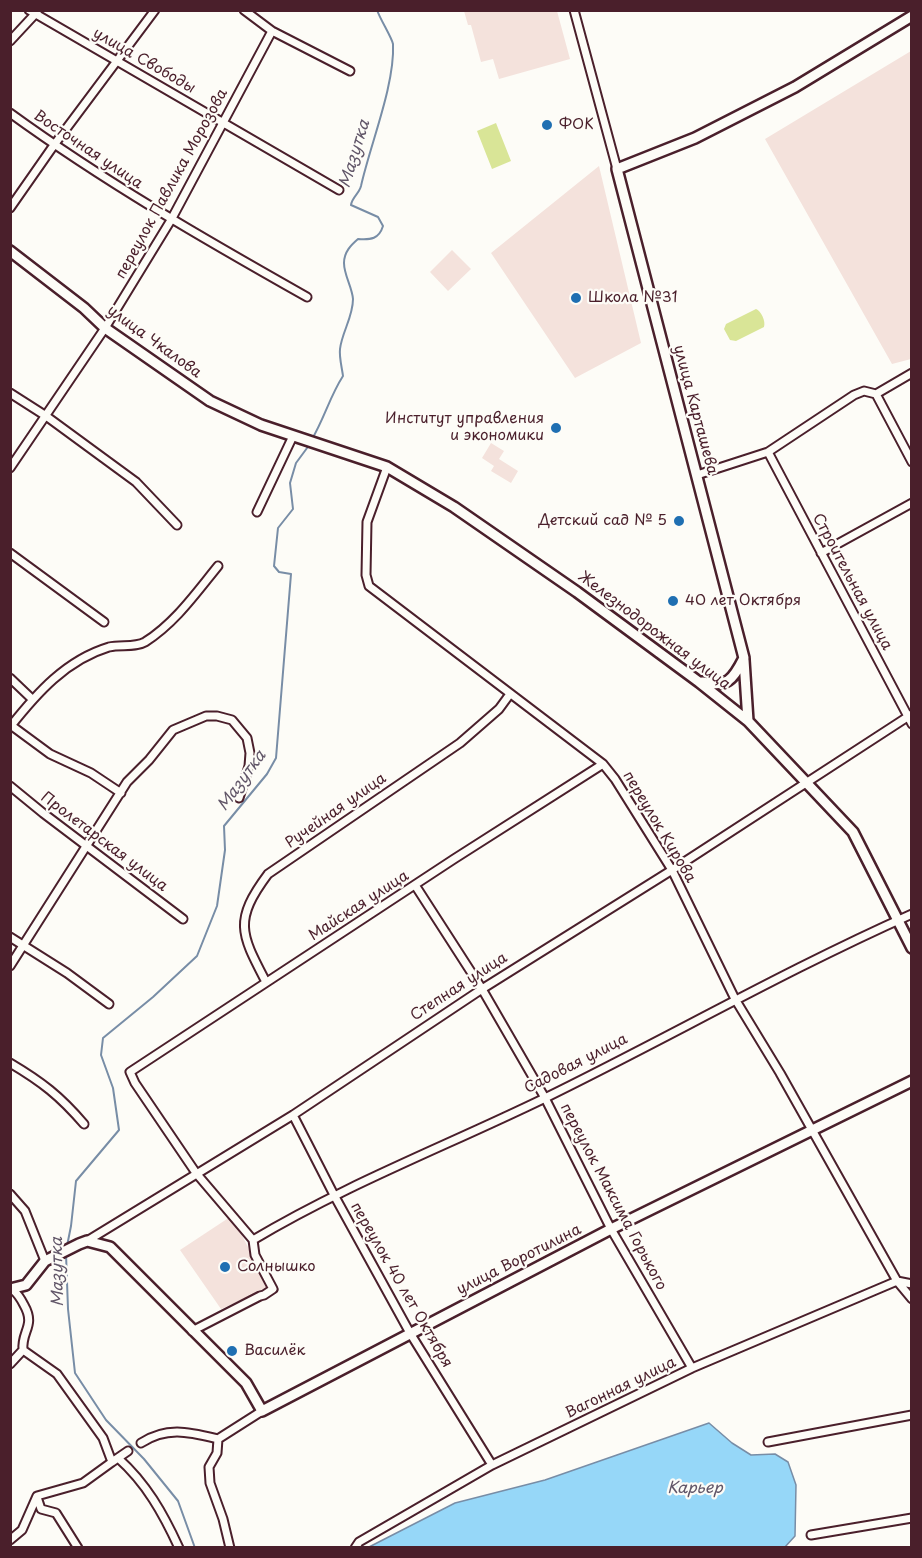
<!DOCTYPE html>
<html>
<head>
<meta charset="utf-8">
<style>
  body { margin:0 }
  #map { position:relative; width:922px; height:1558px; overflow:hidden; background:#fdfcf7; font-family:"Playpen Sans",sans-serif }
  canvas { display:block }
  .frame { position:absolute; inset:0; border:12px solid #4a1f2b; pointer-events:none }
</style>
</head>
<body>
<div id="map">
<canvas width="922" height="1558"></canvas>
<div class="frame"></div>
</div>
<script>
const g = document.querySelector('canvas').getContext('2d');
g.lineJoin = 'round';
function fill(path, color) { g.fillStyle = color; g.fill(path, 'evenodd'); }
function trace(path, color, width, dash) { g.strokeStyle = color; g.lineWidth = width; g.lineCap = dash ? 'butt' : 'round'; g.setLineDash(dash || []); g.stroke(path); }
function write(font, color, halo, rows, align = 'center') {
  g.font = font + ' "Playpen Sans",sans-serif'; g.lineWidth = 4.5; g.setLineDash([]); g.textBaseline = 'middle'; g.strokeStyle = halo; g.fillStyle = color; for (const [text, x, y, turn = 0] of rows) {
    g.save(); g.translate(x, y); g.rotate((+turn || 0) * Math.PI / 180); g.textAlign = isNaN(turn) ? turn : align; if (halo) g.strokeText(text, 0, 0); g.fillText(text, 0, 0); g.restore();
  }
}
fill(new Path2D(`
  M464 11H557L570 59 499 79 493 59 481 62 471 25H468Z
  M911 51V359L892 364 765 139Z
  M599 166 641 343 575 378 491 253Z
  M452 250 471 269 448 291 430 272Z
  M491 443 504 451 499 459 518 471 511 483 491 471 494 466 482 458Z
  M230 1217 234 1220 267 1284 266 1289 221 1309 180 1250Z`), '#f4e2dc');
fill(new Path2D(`
  M496 123 511 161 492 169 477 131Z
  M756 309C761 311 766 321 764 327L736 341 730 340 724 329 726 324Z`), '#d9e597');
const water = new Path2D(`
  M709 1423 732 1443 751 1455 775 1454 788 1462 796 1485 795 1536 785 1547H369L455 1503 545 1480Z`);
fill(water, '#96d7f8');
trace(water, '#788da6', 1.5);
trace(new Path2D(`
  M312 439C324 419 330 396 343 376 342 368 339 357 340 349 342 332 353 317 353 299 352 287 344 275 344 263 344 252 351 245 358 239 371 240 379 239 383 226L378 217 351 205C352 197 359 194 361 186 370 145 395 85 393 44 392 38 380 19 377 10
  M67 1246 71 1226 76 1181 119 1130 113 1088 101 1055 103 1038 153 997 197 956 217 906 225 850 224 826 267 774 276 758 291 574 279 572 274 566 278 528 293 509 290 483 296 463 310 444
  M66 1254 68 1309 75 1373 106 1420 144 1459 178 1501 195 1548`), '#788da6', 2);
const street = new Path2D(`
  M29 10 339 190
  M244 10 272 31 350 71
  M574 10 617 169
  M10 41 37 12
  M10 113C105 182 206 240 307 297
  M10 208 54 145 155 10
  M10 393 46 416 136 482 177 525
  M876 394 912 462
  M768 452 912 724
  M387 467 367 522 366 575 369 586 603 764 615 779 672 870 735 999 780 1073 897 1281 912 1299
  M10 468 105 328 171 220 272 31
  M697 475 768 452 854 395 864 391 876 394 912 373
  M257 512 293 436
  M10 553 104 622
  M821 553 912 503
  M10 678 32 699
  M12 726 50 754 91 773 121 793
  M10 727C37 693 66 660 109 647 120 644 135 648 145 642 175 623 196 593 218 566
  M10 786 43 813 183 919
  M415 885 482 989 545 1098 611 1229 692 1368
  M10 937 67 973 109 1004
  M10 966 127 782 149 760 173 730 206 716H217L232 720 247 738 250 753 249 766 239 798
  M266 982C241 934 233 921 268 874L460 743 499 709 510 694
  M10 1063C42 1082 60 1096 84 1124
  M293 1115 334 1195 410 1333 492 1465
  M10 1194 25 1211 45 1261
  M253 1240C345 1185 446 1146 543 1099 666 1039 786 970 912 914
  M87 1241 293 1115 482 989 672 870 912 714
  M13 1290C18 1294 21 1299 24 1305 36 1326 21 1331 23 1350L57 1374 103 1438 112 1462 128 1451
  M192 1331 260 1296 264 1295 273 1289 255 1255 253 1240 196 1173 135 1083 130 1072 454 859 603 764
  M10 1364 23 1350
  M218 1439 217 1453 209 1467 210 1483 223 1519 230 1548
  M768 1442 912 1415
  M141 1443C167 1426 189 1432 218 1439L262 1411
  M118 1458C146 1483 163 1513 179 1548
  M37 1497 41 1509 56 1513 78 1548
  M811 1535 912 1518
  M10 1540 22 1530 37 1496 83 1483 112 1462
  M355 1548 359 1542 492 1465 692 1368 897 1281 912 1284`);
const secondary = new Path2D(`
  M10 251 84 308 105 328 210 401 261 425 387 467 454 507 577 592 699 682 748 721 853 832 912 948
  M744 660 748 721
  M702 682C727 688 733 680 744 658L617 169 695 138 795 87 912 16
  M10 1289 26 1285 45 1261 79 1244 87 1241 110 1247 246 1383 262 1411 611 1229 912 1081`);
trace(street, '#4a1f2b', 11);
trace(secondary, '#4a1f2b', 14);
trace(street, '#fdfcf7', 7);
trace(secondary, '#fdfcf7', 9);
for (const [x, y, r, color] of [
  [547,125,6,"#1f6fb2"],
  [576,298,6,"#1f6fb2"],
  [556,428,6,"#1f6fb2"],
  [679,521,6,"#1f6fb2"],
  [673,601,6,"#1f6fb2"],
  [225,1267,6,"#1f6fb2"],
  [232,1351,6,"#1f6fb2"]
]) { const dot = new Path2D(); dot.arc(x, y, r, 0, 2 * Math.PI); g.fillStyle = color; g.fill(dot); trace(dot, '#fdfcf7', 2); }
write('15px', '#4a1f2b', '#fdfcf7', [
  ["улица Свободы",144,61,30],
  ["Восточная улица",88,150,34],
  ["переулок Павлика Морозова",172,184,-61],
  ["улица Чкалова",154,342,36],
  ["улица Карташева",695,410,75],
  ["Строительная улица",852,582,62],
  ["Железнодорожная улица",654,631,37],
  ["Ручейная улица",336,811,-35],
  ["переулок Кирова",659,827,59],
  ["Пролетарская улица",104,842,37],
  ["Майская улица",359,906,-33],
  ["Степная улица",459,987,-33],
  ["Садовая улица",576,1064,-27],
  ["переулок Максима Горького",613,1197,62],
  ["улица Воротилина",519,1260,-27],
  ["переулок 40 лет Октября",401,1285,60],
  ["Вагонная улица",621,1388,-26]
]);
write('15px', '#4a1f2b', '#fdfcf7', [
  ["ФОК",559,125],
  ["Школа №31",588,298],
  ["Институт управления",544,419,"right"],
  ["и экономики",544,436,"right"],
  ["Детский сад № 5",667,521,"right"],
  ["40 лет Октября",685,601],
  ["Солнышко",237,1267],
  ["Василёк",244,1351]
], 'left');
write('italic 16px', '#615668', '#fdfcf7', [
  ["Мазутка",355,154,-73],
  ["Мазутка",242,781,-54],
  ["Мазутка",58,1272,-91],
  ["Карьер",695,1489]
]);
</script>
</body>
</html>
